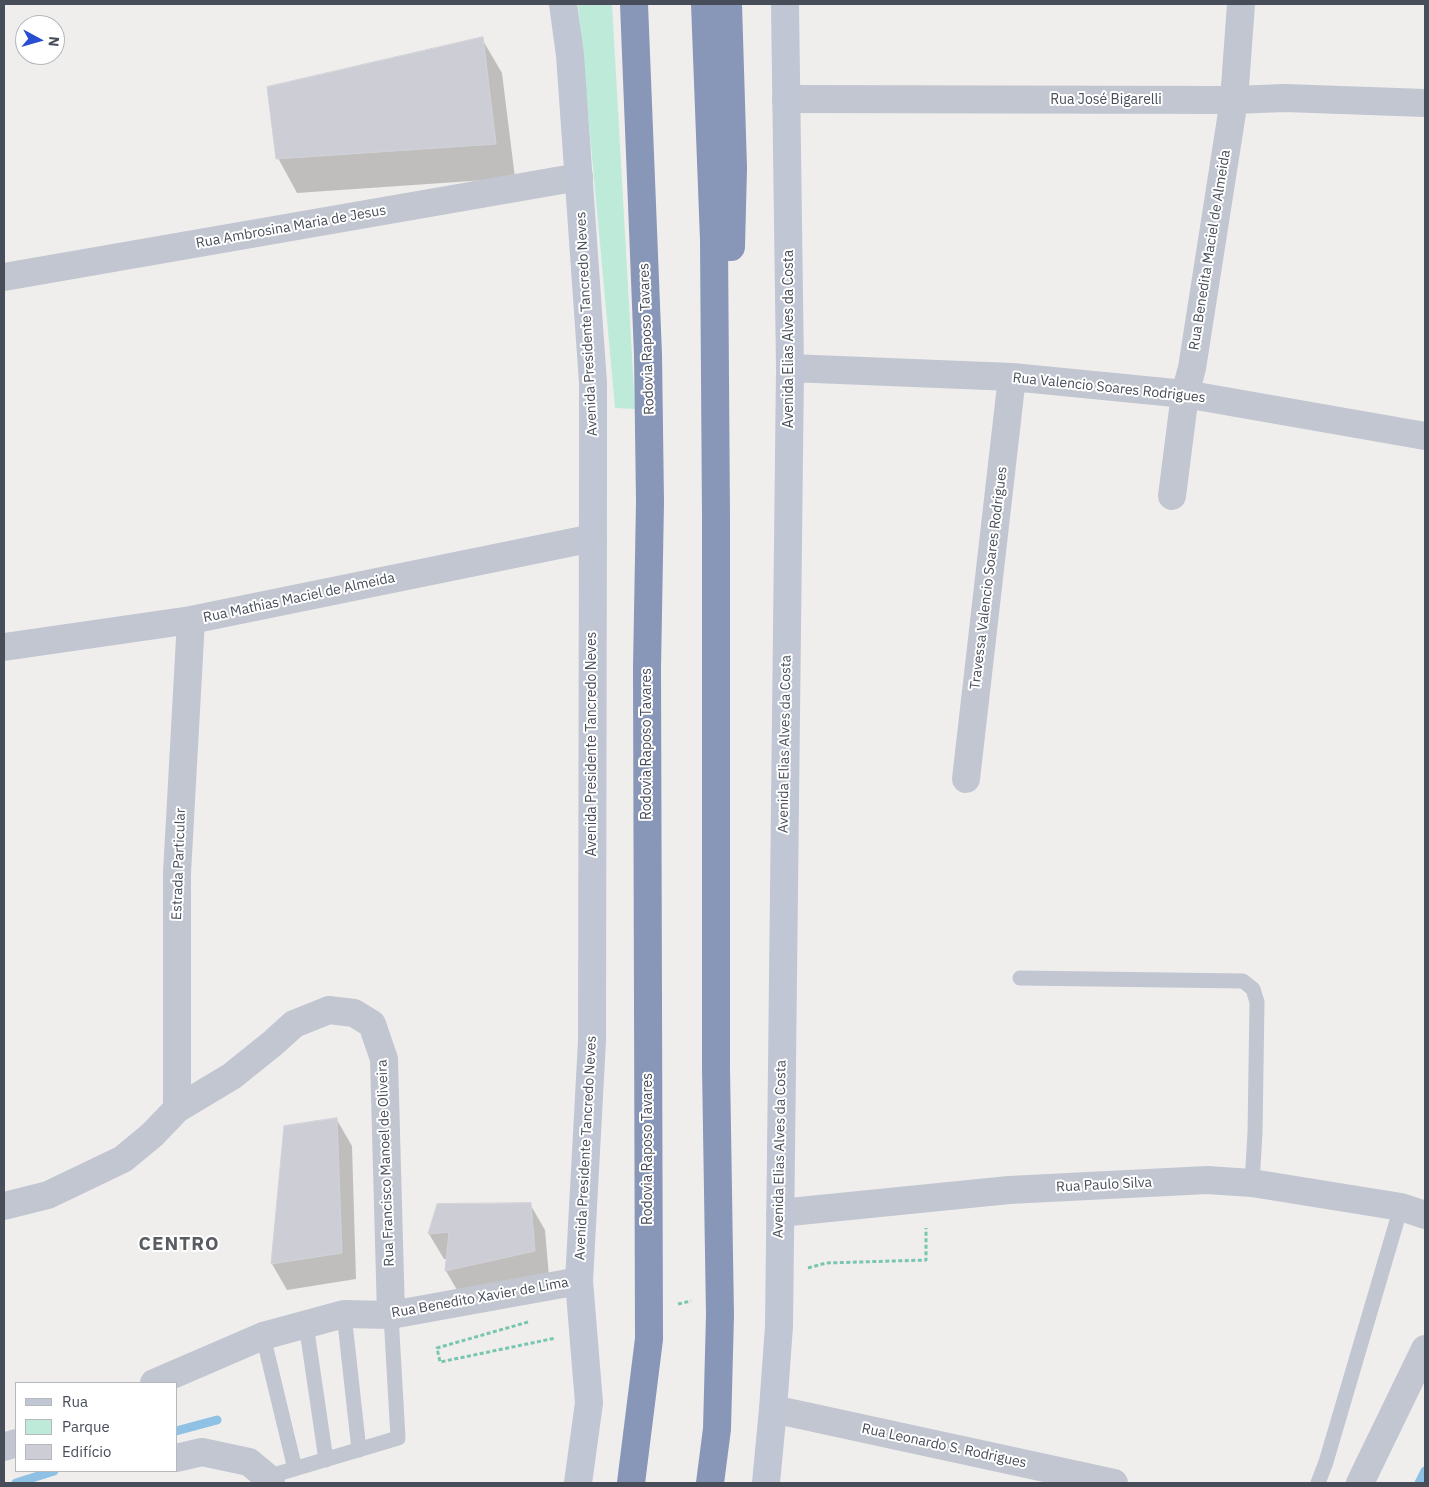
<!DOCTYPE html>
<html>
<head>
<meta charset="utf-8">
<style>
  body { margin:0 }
  #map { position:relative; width:1429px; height:1487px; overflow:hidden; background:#f0eeed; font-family:"IBM Plex Sans",sans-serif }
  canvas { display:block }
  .frame { position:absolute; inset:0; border:5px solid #474d59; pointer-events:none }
  .legend { position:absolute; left:15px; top:1382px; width:162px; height:90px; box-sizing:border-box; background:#fff; border:1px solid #b5b8bd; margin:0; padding:6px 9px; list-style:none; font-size:15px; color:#474d59 }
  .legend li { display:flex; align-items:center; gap:10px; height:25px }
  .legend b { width:25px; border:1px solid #b5b8bd }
  .north { position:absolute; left:15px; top:15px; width:50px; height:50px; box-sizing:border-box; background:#fff; border:1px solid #b5b8bd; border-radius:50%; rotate:96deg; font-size:14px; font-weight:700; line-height:20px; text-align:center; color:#474d59 }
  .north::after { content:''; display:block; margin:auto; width:18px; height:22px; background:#274dd0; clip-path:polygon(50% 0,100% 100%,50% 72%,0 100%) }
</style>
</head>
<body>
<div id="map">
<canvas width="1429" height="1487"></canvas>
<div class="frame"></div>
<ul class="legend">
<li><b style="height:6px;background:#c1c6d5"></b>Rua</li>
<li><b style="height:14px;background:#beebd9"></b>Parque</li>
<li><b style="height:14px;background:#cdced5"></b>Edifício</li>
</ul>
<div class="north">N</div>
</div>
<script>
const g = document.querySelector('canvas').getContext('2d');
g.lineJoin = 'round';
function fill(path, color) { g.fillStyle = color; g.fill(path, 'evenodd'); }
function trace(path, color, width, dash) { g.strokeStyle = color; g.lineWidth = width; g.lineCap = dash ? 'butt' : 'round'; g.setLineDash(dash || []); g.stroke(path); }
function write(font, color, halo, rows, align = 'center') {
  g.font = font + ' "IBM Plex Sans",sans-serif'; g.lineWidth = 4; g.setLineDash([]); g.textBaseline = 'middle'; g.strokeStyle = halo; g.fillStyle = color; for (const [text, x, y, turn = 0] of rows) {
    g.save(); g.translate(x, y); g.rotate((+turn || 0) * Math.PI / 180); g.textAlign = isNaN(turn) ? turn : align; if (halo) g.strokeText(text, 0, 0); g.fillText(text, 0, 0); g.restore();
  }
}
fill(new Path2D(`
  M578 4H612L635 409 615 408Z`), '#beebd9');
fill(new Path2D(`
  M482 39 502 73 515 178 297 193 278 158Z
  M337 1120 352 1146 356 1279 287 1290 272 1264 285 1127Z
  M530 1204 545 1230 549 1277 461 1297 446 1271 447 1259H444L429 1234Z`), '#0003');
trace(new Path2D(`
  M176 1431 217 1420
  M16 1483 54 1471
  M1419 1483 1425 1471`), '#8ec1e4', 9);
const building = new Path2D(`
  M483 37 496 144 276 159 267 87Z
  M337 1118 342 1253 271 1264 284 1126Z
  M531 1203 535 1251 445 1271 449 1232 428 1234 437 1204Z`);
fill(building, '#cdced5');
trace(building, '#d1d2d8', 1);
trace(new Path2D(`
  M808 1268 826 1263 926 1260V1228
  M678 1304 691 1301
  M528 1322 437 1348 440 1362 556 1338`), '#79c6b0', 3, [4, 2.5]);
trace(new Path2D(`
  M1020 978 1243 981 1253 989 1257 1002 1255 1133 1252 1183
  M344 1314 359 1450
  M306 1324 326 1460
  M263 1336 295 1469
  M267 1477 398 1438 391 1315
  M1318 1483 1326 1462 1401 1207`), '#c1c6d1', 15);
trace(new Path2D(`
  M786 99 1234 100 1285 98 1425 103
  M4 277 579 177
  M790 368 1012 377 1185 394 1425 436
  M1172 496 1185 394 1192 368 1234 100 1241 4
  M4 647 191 620 593 538
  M966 779 1012 377
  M177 1109V873L191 620
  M4 1206 48 1195 123 1159 152 1135 177 1109 232 1076 273 1043 294 1024 329 1010 354 1013 372 1024 384 1059 391 1315
  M780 1213 1009 1190 1207 1180 1252 1183 1401 1207 1425 1215
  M154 1383 263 1336 344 1314 391 1315 579 1281
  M773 1409 1114 1483
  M4 1447 16 1443
  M176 1458 202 1452 249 1462 267 1477 271 1483
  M1360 1483 1425 1349`), '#c1c6d1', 28);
trace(new Path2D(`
  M563 4 570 55 593 383V474L592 1041 579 1281 589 1403 578 1483
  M766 1483 773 1409 779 1326 790 368 785 4`), '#c1c6d5', 28);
trace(new Path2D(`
  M705 4 714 240 716 516V1068L720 1315 717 1429 710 1483
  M728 4 733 168 731 247
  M631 1483 649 1339 647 668 650 502 648 355 634 4`), '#8896b8', 28);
write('14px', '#474d59', '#fff', [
  ["Rua José Bigarelli",1106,100],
  ["Rua Ambrosina Maria de Jesus",291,227,-10],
  ["Rua Benedita Maciel de Almeida",1210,250,-81],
  ["Avenida Presidente Tancredo Neves",587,324,-93],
  ["Rodovia Raposo Tavares",647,339,-92],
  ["Avenida Elias Alves da Costa",789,339,-90],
  ["Rua Valencio Soares Rodrigues",1109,388,6],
  ["Travessa Valencio Soares Rodrigues",989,578,-83],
  ["Rua Mathias Maciel de Almeida",299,598,-12],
  ["Avenida Presidente Tancredo Neves",592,744,-90],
  ["Rodovia Raposo Tavares",647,744,-90],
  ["Avenida Elias Alves da Costa",785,744,-89],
  ["Estrada Particular",179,864,-88],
  ["Avenida Presidente Tancredo Neves",586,1148,-87],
  ["Rodovia Raposo Tavares",648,1149,-90],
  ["Avenida Elias Alves da Costa",780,1149,-89],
  ["Rua Francisco Manoel de Oliveira",386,1163,-92],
  ["Rua Paulo Silva",1104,1185,-3],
  ["Rua Benedito Xavier de Lima",480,1298,-10],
  ["Rua Leonardo S. Rodrigues",944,1446,12]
]);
g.letterSpacing = '1px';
write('bold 19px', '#5a5c61', '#fff', [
  ["CENTRO",179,1245]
]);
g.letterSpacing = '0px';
</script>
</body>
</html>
